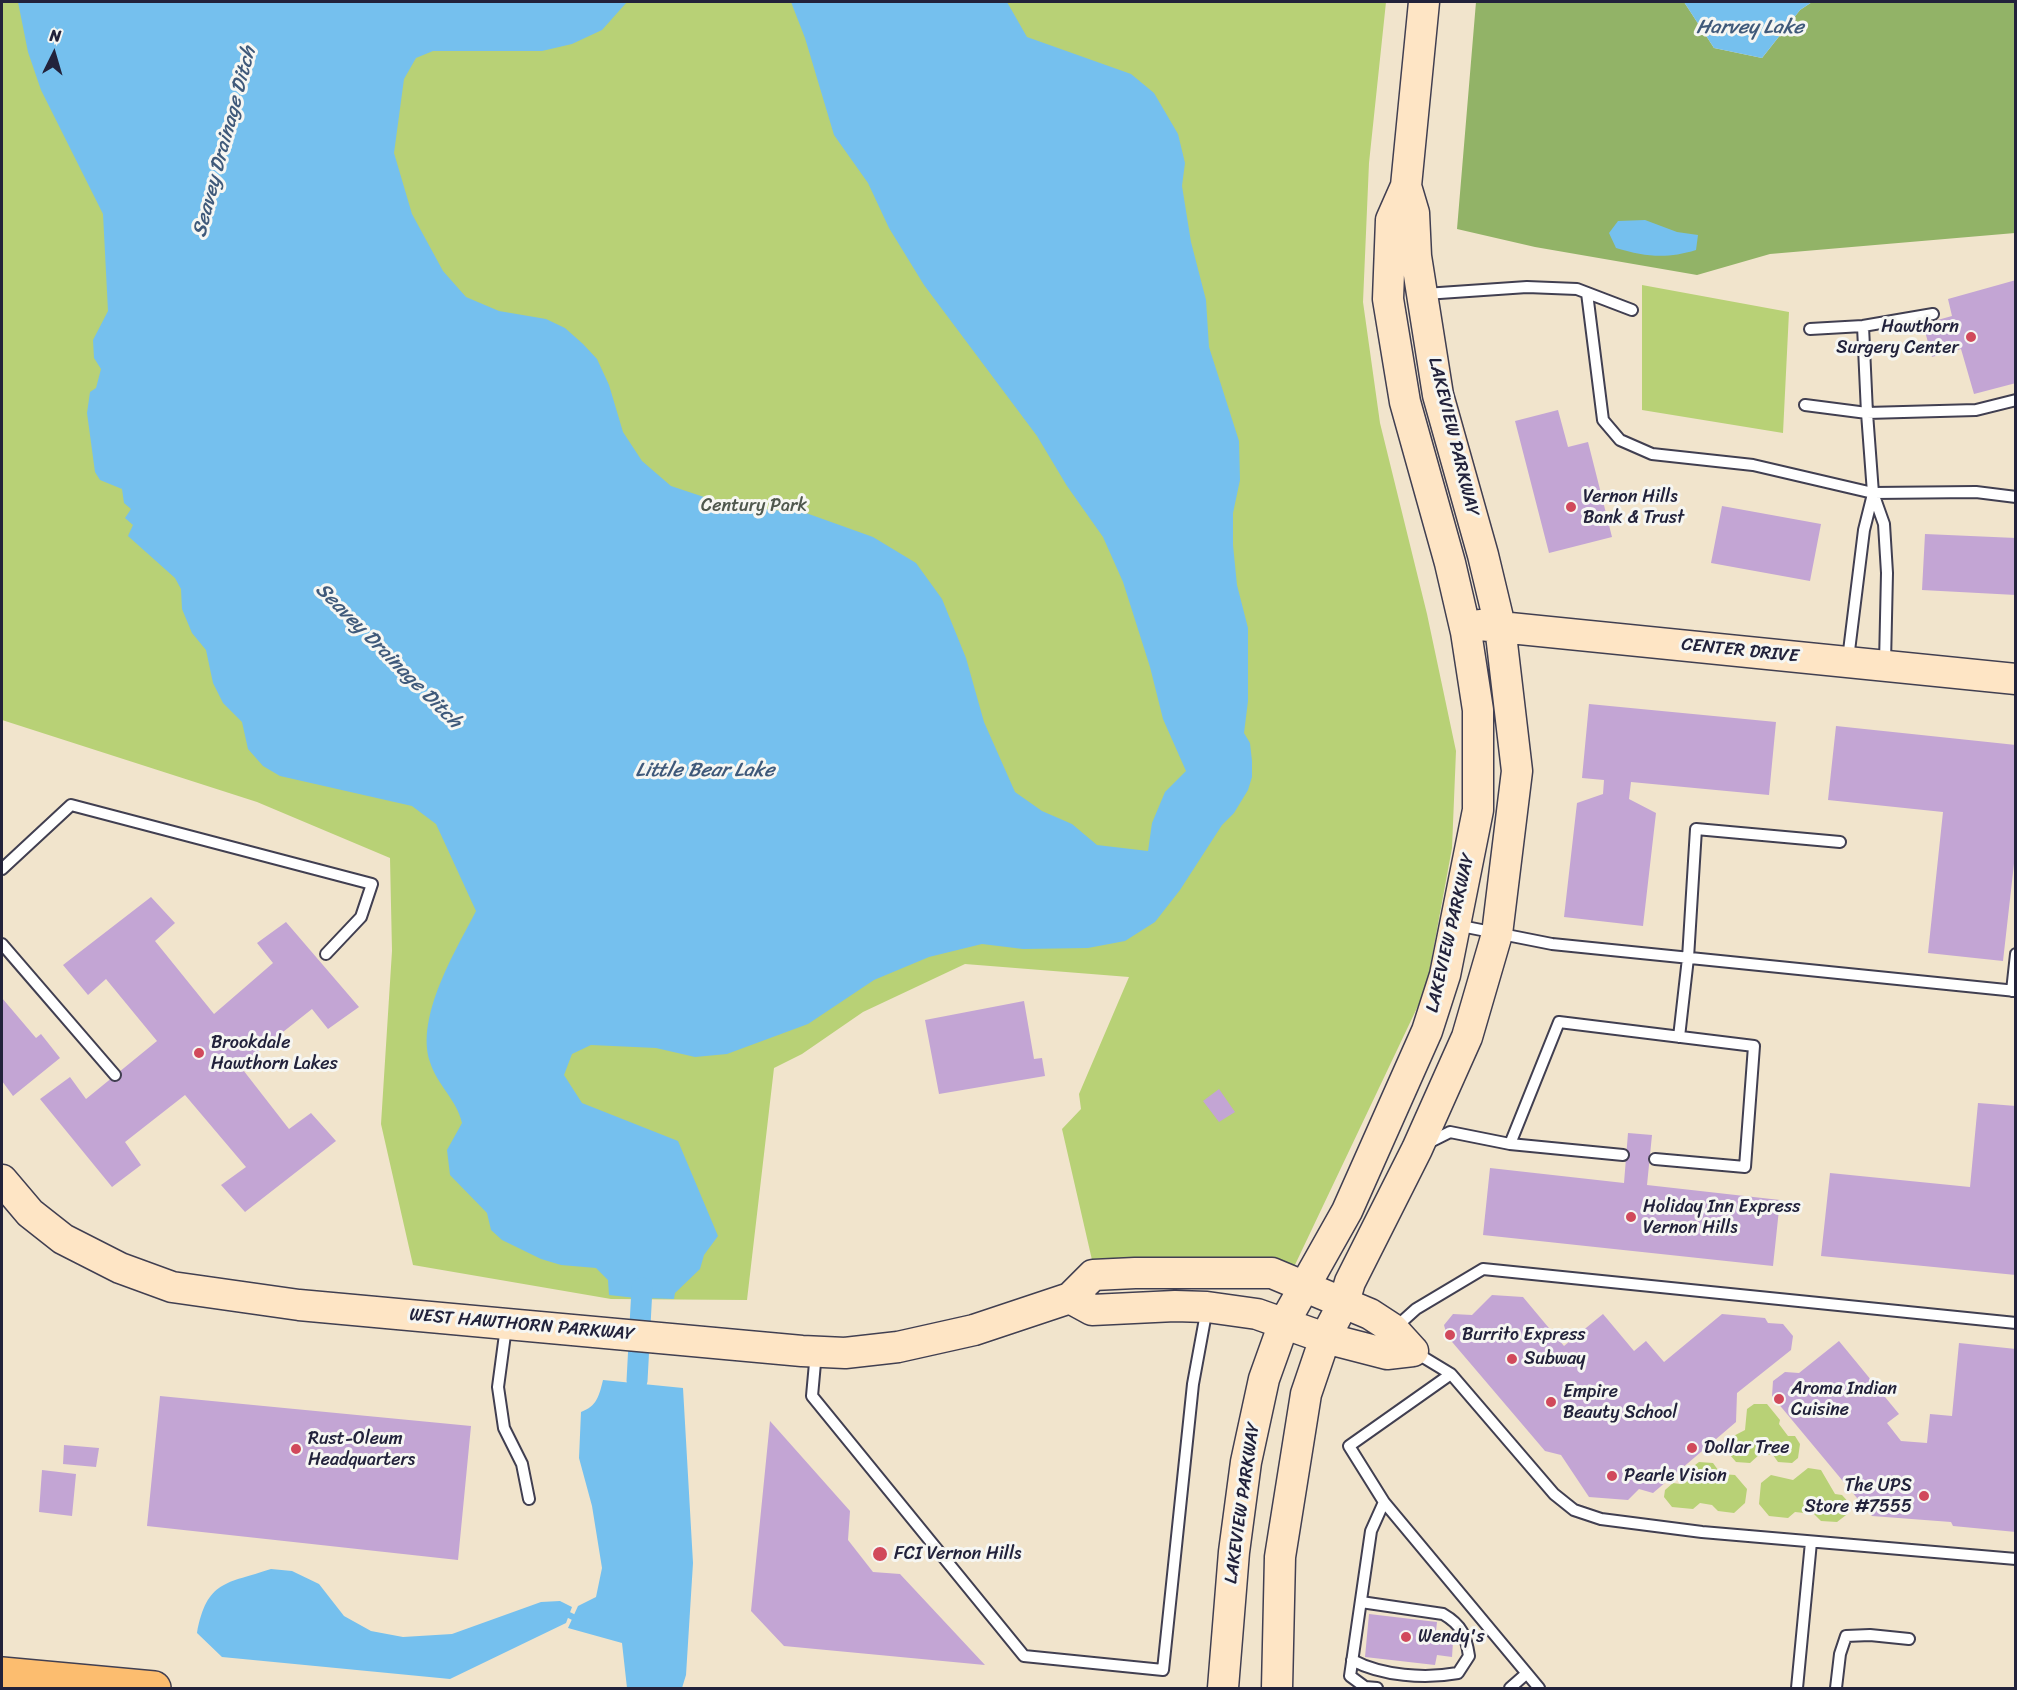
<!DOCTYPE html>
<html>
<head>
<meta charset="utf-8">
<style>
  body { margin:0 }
  #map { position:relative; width:2017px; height:1690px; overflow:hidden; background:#f1e4cc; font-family:Sriracha,sans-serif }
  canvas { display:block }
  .frame { position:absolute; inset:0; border:3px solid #22223b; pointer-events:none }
  .north { position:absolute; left:24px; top:24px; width:60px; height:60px; -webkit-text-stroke:4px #f6f6f2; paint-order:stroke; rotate:5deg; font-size:16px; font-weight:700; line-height:24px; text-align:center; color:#22223b }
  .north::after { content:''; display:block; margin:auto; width:21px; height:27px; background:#22223b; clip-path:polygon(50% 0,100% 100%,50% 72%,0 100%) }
</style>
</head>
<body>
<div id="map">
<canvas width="2017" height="1690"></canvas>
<div class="frame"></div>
<div class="north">N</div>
</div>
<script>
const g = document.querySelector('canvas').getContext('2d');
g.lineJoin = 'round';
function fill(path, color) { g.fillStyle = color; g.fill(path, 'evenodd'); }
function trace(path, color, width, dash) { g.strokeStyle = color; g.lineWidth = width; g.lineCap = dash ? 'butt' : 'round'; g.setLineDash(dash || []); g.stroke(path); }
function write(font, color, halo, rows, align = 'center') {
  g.font = font + ' Sriracha,sans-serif'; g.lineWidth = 6; g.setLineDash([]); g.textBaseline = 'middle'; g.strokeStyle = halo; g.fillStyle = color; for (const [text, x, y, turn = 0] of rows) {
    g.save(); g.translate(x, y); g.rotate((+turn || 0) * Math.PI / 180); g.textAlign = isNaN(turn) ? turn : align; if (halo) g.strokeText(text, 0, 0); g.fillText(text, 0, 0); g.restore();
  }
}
fill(new Path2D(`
  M2 2H1386L1369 163 1363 302 1380 423 1427 614 1456 751 1452 848 1426 989 1293 1269 1192 1258 1092 1260 1062 1129 1081 1109 1079 1094 1129 977 965 964 863 1012 802 1054 774 1068 747 1300 611 1299 413 1265 381 1124 392 951 390 858 257 802 2 720Z
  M1642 285 1789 312 1783 433 1642 410Z
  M1754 1404H1767L1780 1420 1779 1424 1788 1436H1795L1800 1444 1798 1458 1792 1463 1778 1462 1773 1455 1760 1454 1750 1463 1736 1462 1724 1448V1441L1745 1430 1747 1409Z
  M1699 1462 1713 1463 1721 1474 1735 1475 1747 1489 1745 1503 1734 1513 1718 1511 1712 1505 1700 1503 1693 1509 1672 1507 1664 1497 1665 1490 1673 1483 1680 1484 1691 1475V1468Z
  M1808 1468 1821 1470 1835 1494 1842 1495 1851 1505 1850 1512 1837 1522 1821 1521 1814 1514 1795 1512 1788 1518 1769 1516 1759 1504 1761 1483 1771 1475 1793 1480Z`), '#b8d176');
fill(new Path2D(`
  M1476 2H1684L1714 48 1762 58 1800 10 1812 2H2015V233L1770 254 1697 275 1535 247 1457 229Z`), '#92b367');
fill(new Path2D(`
  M18 2H627L602 30 572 44 542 51H433L416 58 404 79 394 153 412 214 443 271 466 297 499 311 546 319 565 328 583 344 597 359 609 385 623 432 642 461 671 486 731 506 806 513 873 537 916 563 942 599 966 658 984 722 1015 792 1042 811 1072 824 1097 845 1148 851 1152 823 1165 792 1186 771 1163 719 1150 667 1123 582 1103 537 1067 486 1037 436 924 285 889 228 868 183 834 135 805 38 791 2H1007L1027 37 1131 74 1154 93 1178 134 1185 163 1182 186 1191 242 1206 300 1209 347 1239 441 1240 480 1233 513V545L1237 585 1248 628V701L1244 733 1250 743 1252 761V777L1248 790 1234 813 1222 825 1180 890 1155 922 1125 941 1088 948 1023 949 982 944 929 957 874 980 808 1024 727 1054 695 1057 656 1048 591 1045 572 1054 564 1075 582 1103 678 1141 718 1236 704 1255 700 1269 675 1293 674 1299 645 1298 646 1288 638 1287 636 1298 609 1295 608 1280 596 1268 561 1265 541 1259 502 1240 491 1230 487 1213 450 1175 447 1150 462 1123C457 1100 437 1085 430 1062 415 1017 456 950 476 911L436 824 412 806 280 776 263 766 248 749 242 722 223 703 213 683 206 650 192 633 182 609 181 589 175 578 128 536 133 525 125 518 131 509 124 503 122 489 100 480 95 472 87 413 90 392 96 388 101 369 94 358 93 340 108 311 103 214 41 90 28 52Z
  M1684 2H1812L1800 10 1762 58 1714 48Z
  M1645 220 1677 232 1698 235 1696 250C1667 259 1646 257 1616 248L1609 233 1618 221Z
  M603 1380 683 1388 693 1563 686 1675 682 1688H627L622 1643 568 1628 578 1606 596 1597 602 1568 592 1506 579 1458 581 1412C597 1406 599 1396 603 1380Z
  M271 1569 292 1571 319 1584 344 1616 371 1631 403 1637 452 1634 541 1602 560 1601 572 1607 566 1623 450 1679 222 1657 197 1633C207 1580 226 1584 271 1569Z`), '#75c0ee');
trace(new Path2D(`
  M569 1615 573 1617`), '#75c0ee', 6);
trace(new Path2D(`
  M637 1381 642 1288`), '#75c0ee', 21);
fill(new Path2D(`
  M2016 280V383L1974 394 1961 349 1932 357 1923 324 1952 316 1948 299Z
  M1558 410 1568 447 1588 442 1612 537 1549 553 1515 421Z
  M1722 506 1821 524 1810 581 1711 563Z
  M1925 534 2016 538V595L1922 590Z
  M1589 704 1776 722 1769 795 1631 782 1629 799 1656 813 1643 926 1564 917 1577 803 1603 794 1604 780 1582 778Z
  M1836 726 2016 745V846L2003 961 1928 953 1943 812 1828 800Z
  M151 897 175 923 155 941 214 1014 273 963 257 943 286 922 359 1007 328 1029 312 1009 240 1066 289 1129 311 1113 336 1141 245 1212 221 1185 246 1167 185 1095 125 1142 141 1165 112 1187 40 1099 70 1077 86 1099 157 1041 106 979 88 995 63 965Z
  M2 998 36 1038 41 1034 60 1058 13 1096 2 1081Z
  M1024 1001 1034 1059 1042 1058 1045 1076 939 1094 925 1020Z
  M1219 1089 1235 1112 1219 1122 1203 1101Z
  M1978 1103 2016 1106V1275L1821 1256 1830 1173 1970 1187Z
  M1628 1133 1652 1135 1647 1185 1780 1200 1773 1266 1483 1235 1490 1168 1624 1183Z
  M1492 1295 1523 1297 1564 1346 1603 1314 1634 1351 1646 1341 1664 1362 1722 1314 1765 1318 1768 1323 1783 1324 1793 1336 1791 1350 1737 1393 1736 1422 1653 1493 1639 1489 1628 1500 1589 1497 1561 1455 1545 1451 1447 1336 1444 1325 1453 1314 1472 1315Z
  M1839 1341 1899 1414 1887 1423 1901 1441 1927 1443 1930 1414 1952 1416 1959 1343 2016 1349V1532L1953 1526 1951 1522 1872 1516 1772 1396 1773 1381 1785 1372 1799 1373Z
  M160 1396 471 1426 458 1560 147 1526Z
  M770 1421 850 1511 848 1540 873 1572 900 1574 985 1665 784 1646 751 1611Z
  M64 1445 99 1448 96 1467 63 1464Z
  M42 1470 76 1474 72 1516 39 1512Z
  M1369 1614 1437 1622 1436 1631 1446 1632 1445 1641 1453 1642 1452 1657 1437 1655 1435 1665 1365 1657Z`), '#c3a5d4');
const lane = new Path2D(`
  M1587 293 1603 420 1620 440 1652 454 1753 465 1873 493 1976 492 2016 497
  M1425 294 1527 287 1577 289 1632 310
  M1810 329 1863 326 1933 314
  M1805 405 1867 413 1863 326
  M1848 659 1864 530 1873 494
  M1885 663 1887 573 1884 524 1873 493 1867 413 1976 410 2016 400
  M2 869 71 805 372 884 361 917 326 954
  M1456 925 1552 944 2016 991
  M2 944 115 1075
  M2012 991 2016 954
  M1679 1037 1688 958 1696 829 1840 842
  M1428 1143 1450 1132 1510 1144
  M1623 1155 1510 1144 1559 1022 1754 1046 1745 1167 1655 1159
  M506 1327 498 1387 504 1428 522 1464 529 1499
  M1396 1327 1416 1309 1483 1269 2016 1323
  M1413 1351 1451 1374 1554 1494 1574 1510 1601 1519 1702 1532 2016 1559
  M816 1352 812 1396 1024 1656 1163 1670 1193 1384 1207 1308
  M1451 1374 1349 1446 1384 1502 1539 1688
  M1352 1660C1382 1676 1425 1679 1458 1673L1469 1656C1466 1636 1462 1625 1443 1614L1361 1602
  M1377 1688 1365 1687 1350 1676 1371 1531 1384 1502
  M1510 1688 1526 1674
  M1797 1688 1811 1542
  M1836 1688 1840 1654 1846 1636 1870 1635 1909 1639`);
const secondary = new Path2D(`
  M1480 625 2016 679
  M2 1180 30 1213 63 1239 120 1268 172 1287 299 1305 802 1351 845 1353 898 1347 974 1330 1070 1298 1093 1275 1135 1273H1272L1370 1314 1393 1329 1413 1351
  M1070 1298 1092 1310 1175 1306 1207 1307 1257 1314 1325 1338 1387 1354 1413 1351
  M1223 1688 1234 1552 1246 1462 1264 1379 1284 1323 1347 1211 1427 1031 1445 975 1478 810V710L1466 632 1450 563 1405 402 1388 299 1391 220 1406 186 1424 2
  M1277 1688 1280 1557 1306 1394 1325 1338 1344 1302 1350 1282 1417 1149 1467 1037 1497 934 1517 771 1500 626 1483 555 1438 395 1416 256 1414 213 1406 186`);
const primary = new Path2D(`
  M2 1674 154 1688`);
trace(lane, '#413f51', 14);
trace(secondary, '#413f51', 33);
trace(primary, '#413f51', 36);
trace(lane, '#fff', 10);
trace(secondary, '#fee5c5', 30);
trace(primary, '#fcbd6f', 33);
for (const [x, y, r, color] of [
  [1971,337,6,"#d1495b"],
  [1571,507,6,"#d1495b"],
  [199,1053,6,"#d1495b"],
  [1631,1217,6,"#d1495b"],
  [1450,1335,6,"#d1495b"],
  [1512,1359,6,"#d1495b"],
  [1779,1399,6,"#d1495b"],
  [1551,1402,6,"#d1495b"],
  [1692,1448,6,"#d1495b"],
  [296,1449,6,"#d1495b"],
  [1612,1476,6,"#d1495b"],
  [1924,1496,6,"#d1495b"],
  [880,1554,8,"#d1495b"],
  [1406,1637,6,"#d1495b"]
]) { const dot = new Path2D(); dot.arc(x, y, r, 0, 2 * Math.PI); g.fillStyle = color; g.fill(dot); trace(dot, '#f6f6f2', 2); }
write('18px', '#22223b', '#f6f6f2', [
  ["Hawthorn",1959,327,"right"],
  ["Surgery Center",1959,348,"right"],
  ["Vernon Hills",1583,497],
  ["Bank & Trust",1583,518],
  ["Brookdale",211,1043],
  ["Hawthorn Lakes",211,1064],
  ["Holiday Inn Express",1643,1207],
  ["Vernon Hills",1643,1228],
  ["Burrito Express",1462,1335],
  ["Subway",1524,1359],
  ["Aroma Indian",1791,1389],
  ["Cuisine",1791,1410],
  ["Empire",1563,1392],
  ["Beauty School",1563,1413],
  ["Rust-Oleum",308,1439],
  ["Headquarters",308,1460],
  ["Dollar Tree",1704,1448],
  ["Pearle Vision",1624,1476],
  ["The UPS",1912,1486,"right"],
  ["Store #7555",1912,1507,"right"],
  ["FCI Vernon Hills",894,1554],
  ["Wendy's",1418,1637]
], 'left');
write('18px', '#22223b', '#f6f6f2', [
  ["LAKEVIEW PARKWAY",1453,437,76],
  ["CENTER DRIVE",1740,651,6],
  ["LAKEVIEW PARKWAY",1451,933,-77],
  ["WEST HAWTHORN PARKWAY",522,1325,5],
  ["LAKEVIEW PARKWAY",1243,1503,-82]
]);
write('18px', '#4f574d', '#f6f6f2', [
  ["Century Park",754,506]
]);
write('italic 20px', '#3f597a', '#f6f6f2', [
  ["Harvey Lake",1750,28],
  ["Seavey Drainage Ditch",225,142,-75],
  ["Seavey Drainage Ditch",388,656,45],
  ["Little Bear Lake",705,771]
]);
</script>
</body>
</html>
